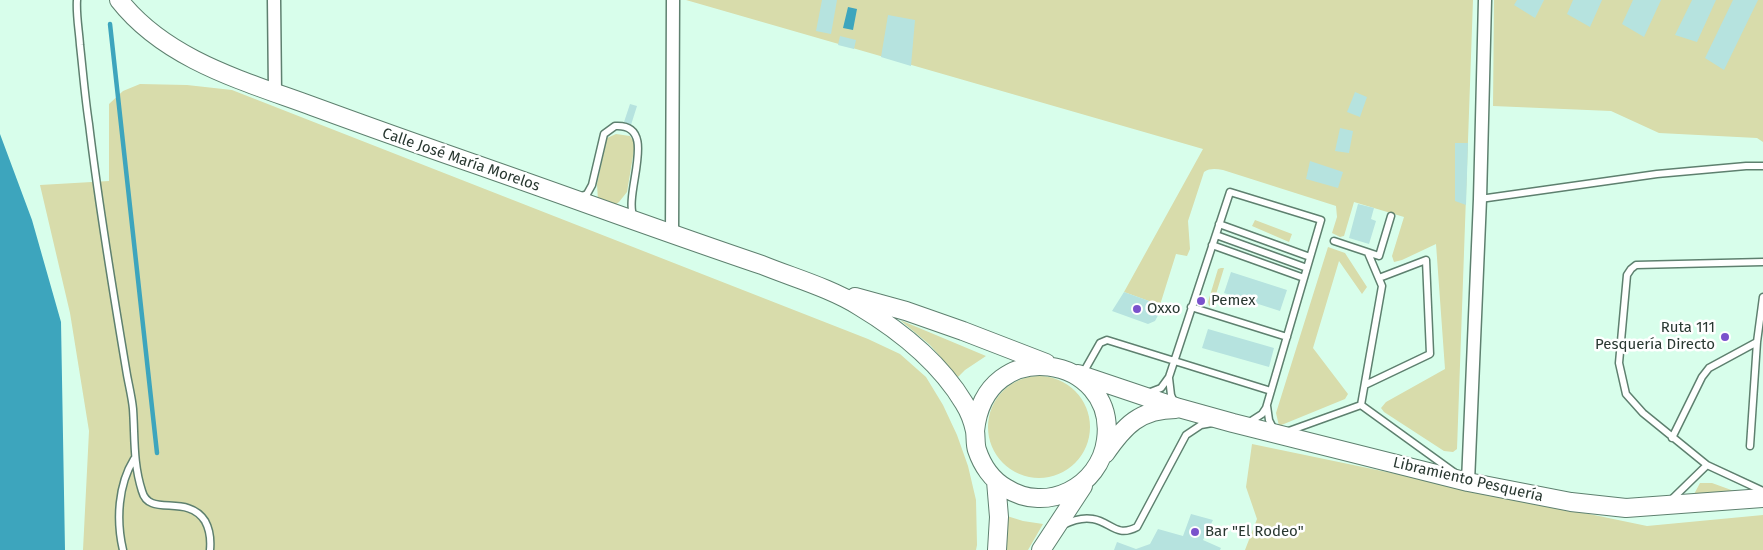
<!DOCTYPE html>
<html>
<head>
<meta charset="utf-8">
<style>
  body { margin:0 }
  canvas { display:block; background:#d8feeb }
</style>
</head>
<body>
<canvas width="1763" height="550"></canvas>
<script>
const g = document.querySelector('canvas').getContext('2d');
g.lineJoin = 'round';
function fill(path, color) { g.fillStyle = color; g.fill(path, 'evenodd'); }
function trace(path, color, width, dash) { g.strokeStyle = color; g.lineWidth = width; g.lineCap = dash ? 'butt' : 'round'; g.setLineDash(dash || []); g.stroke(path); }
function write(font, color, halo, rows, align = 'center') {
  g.font = font + ' "Fira Sans",sans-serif'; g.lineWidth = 5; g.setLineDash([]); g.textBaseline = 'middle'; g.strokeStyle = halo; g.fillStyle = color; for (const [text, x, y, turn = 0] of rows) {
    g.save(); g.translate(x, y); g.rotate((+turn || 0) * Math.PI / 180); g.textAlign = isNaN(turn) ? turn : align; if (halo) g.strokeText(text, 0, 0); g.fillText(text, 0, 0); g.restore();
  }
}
fill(new Path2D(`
  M686 0H1473L1457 449 1453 452 1444 451 1384 412 1381 408 1386 402 1445 369 1436 244 1402 260 1394 262 1392 256 1404 217 1354 202 1344 236 1340 237 1332 233 1337 217 1336 206 1333 205 1223 170C1216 169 1210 168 1204 172L1188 221 1190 249 1187 256 1176 254 1160 305 1124 292 1203 149Z
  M1494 0H1763V142L1757 138 1659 133 1611 111 1493 106Z
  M140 84 187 85 232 90 868 339 900 354 926 377 943 405 957 435 968 466 976 500 977 545 976 550H83L89 431 70 313 40 185 109 181V104L123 91Z
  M616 134 630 136 635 144 627 192 619 202 613 206 598 201 597 184 607 138Z
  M1255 220 1292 234 1289 242 1252 226Z
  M1328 247 1345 253 1367 287 1362 294 1339 261 1313 348 1348 394 1345 399 1279 426 1276 413Z
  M1221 268H1224L1213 304 1209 306 1208 302 1218 269Z
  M900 320 986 356 965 370 958 377 930 345Z
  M988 427a51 51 0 1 1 102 0a51 51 0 1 1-102 0Z
  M1252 444 1647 526 1763 515V550H1245L1257 519 1246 487Z
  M1700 483H1712L1745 495 1692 498Z
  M1007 516 1023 521 1043 524 1028 550H1003Z`), '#d8dcab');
fill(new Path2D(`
  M848 7 857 9 853 30 843 28Z
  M0 134 32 220 61 322 65 550H0Z`), '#3da5bd');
trace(new Path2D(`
  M110 24 157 453`), '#3da5bd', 4.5);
fill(new Path2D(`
  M822 0H837L831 34 816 31Z
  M1517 0H1544L1535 18 1514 5Z
  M1573 0H1602L1590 27 1567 14Z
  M1633 0H1661L1644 37 1622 24Z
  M1692 0H1716L1697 42 1675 35Z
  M1733 0H1758L1724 70 1705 58Z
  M888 15 915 20 911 66 881 57Z
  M840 36 856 40 854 49 838 45Z
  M1355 92 1367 97 1360 117 1347 112Z
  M630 104 637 106 631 125 624 122Z
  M1340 128 1353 131 1349 153 1335 151Z
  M1455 143H1468L1466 205 1455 201Z
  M1310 161 1343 172 1338 188 1306 179Z
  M1358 204 1374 208 1371 219 1376 221 1369 244 1349 238Z
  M1231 272 1287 290 1280 311 1224 293Z
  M1124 292 1163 306 1155 321 1148 324 1112 311Z
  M1208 329 1274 348 1269 367 1202 348Z
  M1191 514 1213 520 1203 540 1221 548 1220 550H1114L1117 542 1136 549 1150 544 1158 529 1183 536Z`), '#b6e3df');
const lane = new Path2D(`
  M77 0C76 15 79 30 80 45 83 72 85 98 89 124 99 208 113 292 127 375 129 386 132 398 133 409 135 438 133 463 142 491 149 518 187 493 205 521 210 530 211 539 210 550
  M580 197 587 194 592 185 604 134 615 126C661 123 622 194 634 218
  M1480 199 1657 174 1746 166H1763
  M1219 224 1310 257
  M1216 235 1307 268
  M1334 241 1379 256 1391 216
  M1212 245 1304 278
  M1763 262 1636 265 1631 269 1627 275 1619 363 1626 394 1643 413 1707 465 1763 491
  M1191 307 1287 337
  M1083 373 1100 343 1107 340 1271 391
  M1169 378 1171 395 1174 402
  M1365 385 1430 354 1426 260 1379 278
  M1148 393 1161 388 1169 377 1230 192 1321 220 1266 408 1262 414 1248 423
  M1361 405 1382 286 1368 253
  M1361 405 1455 473
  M1267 406 1269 420 1274 430
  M1286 432 1361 405
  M1672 438 1702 377 1709 368 1757 342
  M1750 446 1757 342 1763 297
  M1670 501 1707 465
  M1063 525C1071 521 1083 517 1093 519 1111 522 1116 538 1137 527L1186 435 1201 425 1212 423
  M123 550C116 520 118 485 134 459`);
const street = new Path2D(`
  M274 0 275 92
  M672 235 673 0
  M1468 482 1480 199 1485 0`);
const secondary = new Path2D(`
  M119 0C166 60 244 81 312 106 364 125 417 144 469 162 567 196 664 232 762 265 794 278 830 288 859 306 899 330 940 363 964 403 969 411 973 421 975 431 976 437 975 444 977 450 982 465 992 480 1006 488 1046 514 1100 487 1106 440 1118 355 985 332 975 431
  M855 297 906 311 963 331 1046 363
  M1078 374 1179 408 1233 423 1468 482 1571 502 1626 508 1763 498
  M1105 454C1124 426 1140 409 1176 409
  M996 481 999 517 997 550
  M1041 550 1083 486`);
trace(lane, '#5e806f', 9);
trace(street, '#5e806f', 15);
trace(secondary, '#5e806f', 20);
trace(lane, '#fff', 6);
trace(street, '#fff', 12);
trace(secondary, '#fff', 18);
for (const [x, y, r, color] of [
  [1201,301,5,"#7a52cc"],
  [1137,309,5,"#7a52cc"],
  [1725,337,5,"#7a52cc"],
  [1195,532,5,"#7a52cc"]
]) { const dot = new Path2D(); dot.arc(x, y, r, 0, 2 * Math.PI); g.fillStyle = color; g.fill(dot); trace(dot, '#fff', 2); }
write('15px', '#293831', '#fff', [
  ["Calle José María Morelos",461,160,19],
  ["Libramiento Pesquería",1468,480,13]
]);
write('15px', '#293831', '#fff', [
  ["Pemex",1211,301],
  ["Oxxo",1147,309],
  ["Ruta 111",1715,328,"right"],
  ["Pesquería Directo",1715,345,"right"],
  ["Bar \"El Rodeo\"",1205,532]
], 'left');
</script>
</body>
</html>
